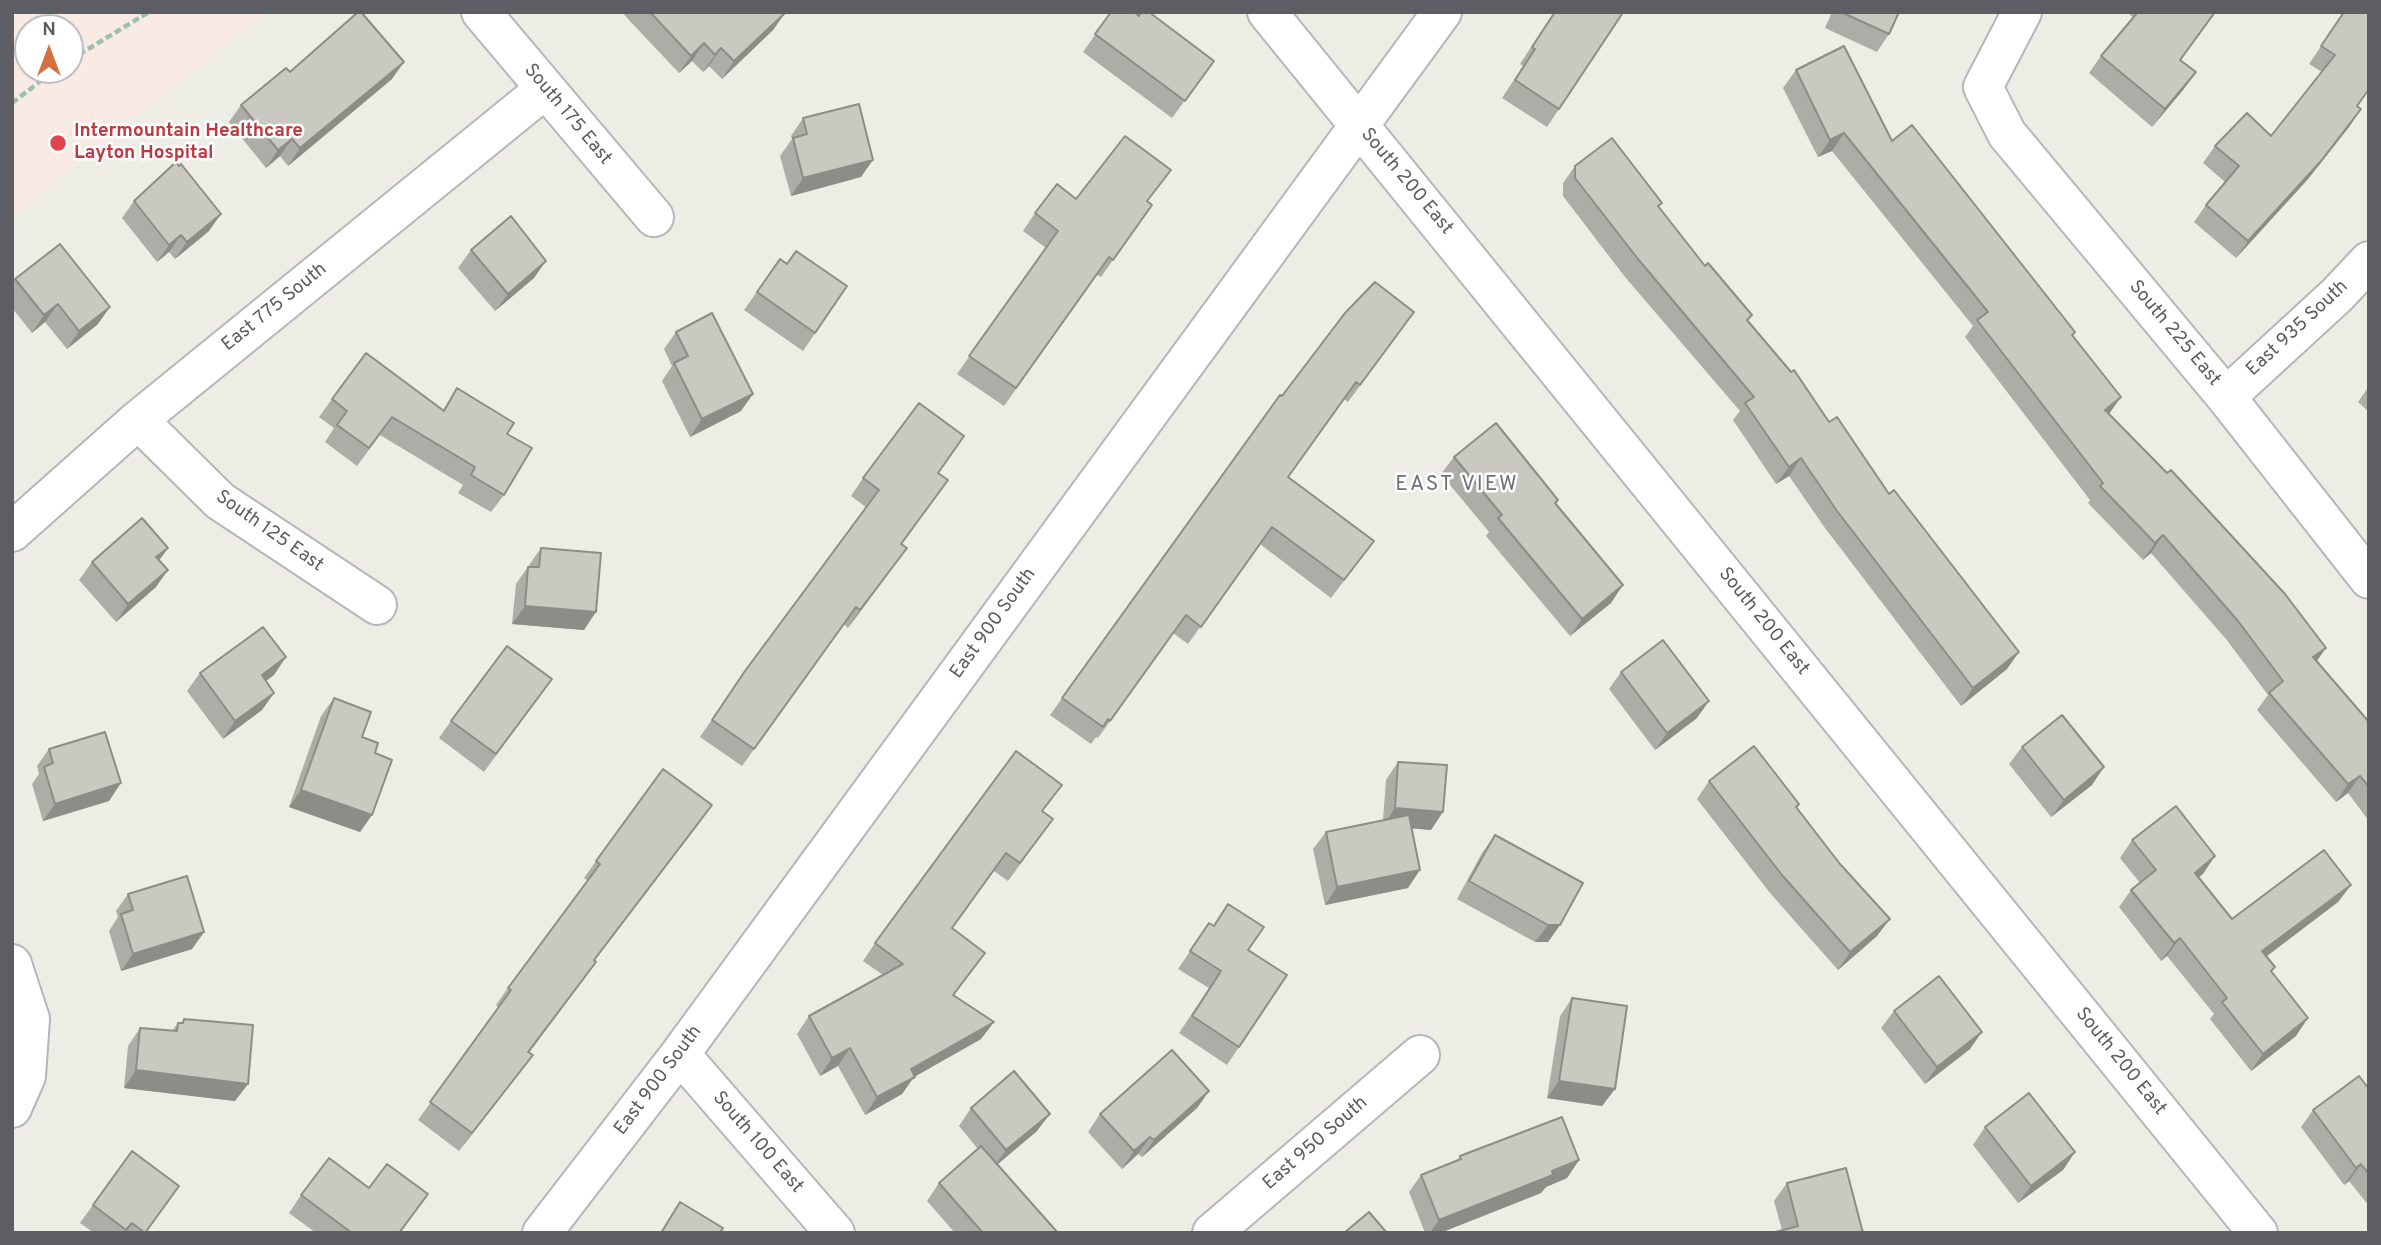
<!DOCTYPE html>
<html>
<head>
<meta charset="utf-8">
<style>
  body { margin:0 }
  #map { position:relative; width:2381px; height:1245px; overflow:hidden; background:#edede5; font-family:Overpass,sans-serif }
  canvas { display:block }
  .frame { position:absolute; inset:0; border:14px solid #5d5e64; pointer-events:none }
  .north { position:absolute; left:14px; top:14px; width:70px; height:70px; box-sizing:border-box; background:#fff; border:2px solid #bebfc1; border-radius:50%; rotate:0deg; font-size:19px; font-weight:700; line-height:28px; text-align:center; color:#5d5e64 }
  .north::after { content:''; display:block; margin:auto; width:24px; height:32px; background:#d77041; clip-path:polygon(50% 0,100% 100%,50% 72%,0 100%) }
</style>
</head>
<body>
<div id="map">
<canvas width="2381" height="1245"></canvas>
<div class="frame"></div>
<div class="north">N</div>
</div>
<script>
const g = document.querySelector('canvas').getContext('2d');
g.lineJoin = 'round';
function fill(path, color) { g.fillStyle = color; g.fill(path, 'evenodd'); }
function trace(path, color, width, dash) { g.strokeStyle = color; g.lineWidth = width; g.lineCap = dash ? 'butt' : 'round'; g.setLineDash(dash || []); g.stroke(path); }
function write(font, color, halo, rows, align = 'center') {
  g.font = font + ' Overpass,sans-serif'; g.lineWidth = 5; g.setLineDash([]); g.textBaseline = 'middle'; g.strokeStyle = halo; g.fillStyle = color; for (const [text, x, y, turn = 0] of rows) {
    g.save(); g.translate(x, y); g.rotate((+turn || 0) * Math.PI / 180); g.textAlign = isNaN(turn) ? turn : align; if (halo) g.strokeText(text, 0, 0); g.fillText(text, 0, 0); g.restore();
  }
}
fill(new Path2D(`
  M12 12H267L12 217ZM28 28H70V70H28Z`), '#f9eae3');
const minor = new Path2D(`
  M481 12 654 217
  M1267 12 2258 1233
  M2022 12 1983 87 2007 134 2226 397 2369 579
  M2226 397 2337 295 2369 261
  M138 420 220 501 377 605
  M12 532 138 420 544 90
  M12 964 30 1019 26 1076 12 1108
  M680 1054 835 1233
  M542 1233 680 1054 1442 12
  M1212 1233 1420 1055`);
trace(minor, '#b5b6ba', 42);
trace(new Path2D(`
  M70 60 149 12
  M12 103 55 70`), '#9cc0af', 4.5, [7, 3.5]);
trace(minor, '#fff', 38);
fill(new Path2D(`
  M622 12 785 13 773 30 722 79 709 66 703 72 692 61 679 73 628 19Z
  M1111 12 1139 16 1214 61 1172 118 1083 52Z
  M1554 12H1619L1559 109 1547 127 1502 98 1523 66 1520 64Z
  M1832 12H1899L1889 34 1877 52 1825 28Z
  M2131 12H2216L2181 60 2196 72 2183 90 2152 127 2089 73 2101 56 2134 18 2130 15Z
  M2344 12 2357 106 2361 109 2349 127 2308 179 2236 258 2194 222 2206 205 2225 182 2203 163 2215 146 2271 136 2322 72 2309 64Z
  M1796 70 1892 141 2075 332 2073 336 2109 414 2317 661 2369 722V821L2348 793 2336 802 2257 710 2268 695 2226 639 2151 553 2143 560 2088 503 2090 500 1965 337 1973 326 1832 151 1818 157 1783 88Z
  M290 72 392 79 288 166 280 156 266 168 229 122 241 105Z
  M803 118 861 177 791 196 780 156 792 139 791 136Z
  M1575 166 1662 203 1659 207 1705 266 1752 315 1748 321 1829 422 2007 669 1961 706 1825 528 1789 476 1776 484 1733 420 1740 411 1625 277 1563 196V183Z
  M1076 199 1148 202 1152 205 1101 277 1097 275 1004 406 957 374 1046 248 1023 231 1035 213Z
  M134 201 209 231 175 259 169 252 157 262 122 218Z
  M471 250 534 278 495 311 458 268Z
  M780 259 787 264 847 286 803 351 744 310Z
  M15 279 98 324 67 349 45 322 32 333 12 308V284Z
  M1414 312 1348 402 1344 399 1288 477 1374 541 1331 598 1260 544 1188 644 1173 633 1098 738 1096 737 1091 744 1050 715 1280 395 1282 396Z
  M676 332 741 411 690 437 662 381 672 366 664 349Z
  M2369 386V412L2358 402Z
  M457 388 507 434 504 495 491 512 458 493 463 485 380 435 357 466 325 442 334 428 319 417 332 399 443 410Z
  M1454 457 1558 500 1556 504 1611 603 1570 636 1486 536 1489 532 1441 474Z
  M938 473 902 545 907 548 848 628 844 624 742 766 700 737 745 671 867 508 851 496 863 478Z
  M168 548 159 560 156 587 116 622 79 580 92 562Z
  M541 548 584 630 512 624 516 584Z
  M1621 672 1697 718 1655 750 1609 689Z
  M200 673 274 675 266 681 274 693 262 710 223 739 187 691Z
  M552 679 484 772 439 738 451 721Z
  M334 698 375 753 372 815 360 832 289 807 321 716Z
  M2022 747 2092 785 2051 817 2009 764Z
  M49 749 109 801 43 821 32 784 39 774 37 766Z
  M1398 762 1431 830 1412 828 1408 888 1325 905 1313 849 1326 832 1383 820 1386 780Z
  M1709 781 1799 804 1797 808 1877 936 1838 970 1770 893 1697 799Z
  M712 805 594 960 584 979 529 1053 520 1072 459 1151 418 1120 499 1008 496 1005 508 988 588 881 584 878 596 861Z
  M1053 819 1008 881 994 871 952 928 973 970 954 995 994 1022 981 1039 914 1077 902 1094 865 1115 838 1066 820 1076 797 1034 809 1016 883 975 863 961 875 943Z
  M1495 835 1560 925 1548 942H1535L1457 899 1482 853Z
  M2132 840 2203 874 2198 877 2232 919 2351 885 2338 902 2266 956 2296 1036 2251 1071 2210 1019 2214 1014 2167 956 2161 961 2119 907 2131 890 2140 883 2120 858Z
  M128 894 204 932 192 949 121 971 109 931 118 917 116 911Z
  M1228 904 1248 950 1239 1047 1227 1065 1179 1033 1209 988 1178 969 1209 923 1213 926Z
  M1572 998 1615 1089 1602 1106 1547 1098 1560 1016Z
  M1894 1011 1970 1049 1925 1084 1881 1028Z
  M184 1019 248 1084 235 1101 124 1088 128 1046 140 1028 172 1031 178 1023H181Z
  M2369 1089V1206L2349 1181 2344 1185 2301 1127 2313 1110Z
  M1209 1091 1197 1108 1142 1157 1138 1154 1122 1169 1088 1132 1100 1114Z
  M971 1108 1037 1131 997 1165 1058 1233H955L927 1201 939 1183 978 1149 959 1126Z
  M1985 1127 2075 1152 2063 1170 2018 1203 1973 1145Z
  M132 1151 145 1233H94L80 1223Z
  M1460 1156 1579 1160 1567 1178 1546 1187 1541 1193 1440 1233H1425L1409 1192 1421 1175 1457 1161Z
  M1787 1183 1863 1233 1782 1230 1774 1201Z
  M369 1188 416 1211 400 1233H316L289 1213 301 1195Z`), '#adaca6');
fill(new Path2D(`
  M785 13 773 30 722 79 734 61Z
  M704 43 692 61 679 73 691 56Z
  M721 48 709 66 703 72 715 55Z
  M404 62 392 79 288 166 300 148Z
  M2196 72 2183 90 2152 127 2165 109Z
  M2361 109 2349 127 2308 179 2236 258 2248 241Z
  M1844 133 1832 151 1818 157 1830 140Z
  M292 139 280 156 266 168 278 150Z
  M873 160 861 177 791 196 803 178Z
  M221 214 209 231 175 259 187 242Z
  M181 235 169 252 157 262 169 245Z
  M546 261 534 278 495 311 508 294Z
  M58 304 45 322 32 333 44 315Z
  M110 307 98 324 67 349 79 331Z
  M753 394 741 411 690 437 702 419Z
  M2121 397 2109 414 2105 410Z
  M1801 458 1789 476 1776 484 1789 467Z
  M2163 535 2151 553 2143 560 2155 543Z
  M168 548 156 565V557Z
  M907 548 894 566 848 628 860 610Z
  M168 570 156 587 116 622 128 604Z
  M1623 585 1611 603 1570 636 1582 619Z
  M525 606 596 612 584 630 512 624Z
  M2326 648 2314 665 2313 657Z
  M2019 652 2007 669 1961 706 1973 688Z
  M286 657 274 675 249 693 262 675Z
  M274 693 262 710 223 739 235 721Z
  M1709 701 1697 718 1655 750 1667 733Z
  M2104 767 2092 785 2051 817 2064 800Z
  M2360 776 2348 793 2336 802 2348 784Z
  M121 783 109 801 43 821 55 804Z
  M301 790 372 815 360 832 289 807Z
  M712 805 700 822 582 977 594 960Z
  M1395 808 1443 812 1431 830 1383 826Z
  M2215 856 2203 874 2182 890 2195 873Z
  M1420 870 1408 888 1325 905 1337 887Z
  M2351 885 2338 902 2250 969 2262 951Z
  M1890 919 1877 936 1838 970 1850 952Z
  M1548 925H1560L1548 942H1535Z
  M204 932 192 949 121 971 133 954Z
  M2180 938 2167 956 2161 961 2174 943Z
  M2308 1018 2296 1036 2251 1071 2263 1054Z
  M994 1022 981 1039 914 1077 902 1094 865 1115 877 1097 911 1069Z
  M1982 1032 1970 1049 1925 1084 1937 1067Z
  M850 1048 838 1066 820 1076 832 1058Z
  M533 1055 520 1072 459 1151 472 1133Z
  M136 1070 248 1084 235 1101 124 1088Z
  M1559 1081 1615 1089 1602 1106 1547 1098Z
  M1209 1091 1197 1108 1142 1157 1154 1140Z
  M1050 1114 1037 1131 994 1167 1006 1150Z
  M1150 1137 1138 1154 1122 1169 1134 1151Z
  M2075 1152 2063 1170 2018 1203 2031 1186Z
  M1579 1160 1567 1178 1546 1187 1541 1193 1440 1233H1430L1439 1220Z
  M2361 1164 2349 1181 2344 1185 2356 1168Z`), '#8d8c87');
const building = new Path2D(`
  M358 12H361L404 62 300 148 292 139 278 150 241 105 286 68 290 72Z
  M650 12H785V13L734 61 721 48 715 55 704 43 691 56Z
  M1111 12H1134L1139 16 1141 12H1149L1214 61 1185 101 1095 34Z
  M1555 12H1619L1622 14 1559 109 1515 80 1535 49 1532 47Z
  M1841 12H1899L1889 34Z
  M2138 12H2215L2180 60 2196 72 2165 109 2101 56Z
  M2344 12H2369V89L2357 106 2361 109 2321 161 2248 241 2206 205 2239 166 2215 146 2247 113 2271 136 2335 55 2321 46Z
  M1844 46 1892 141 1912 125 2075 332 2072 335 2121 397 2105 410 2167 473 2171 470 2285 594 2326 648 2313 657 2369 722V787L2360 776 2348 784 2269 693 2283 681 2238 621 2163 535 2155 543 2100 486 2103 483 1977 320 1988 312 1844 133 1830 140 1796 70Z
  M859 104 873 160 803 178 793 138 807 134 803 118Z
  M1125 136 1171 170 1147 201 1152 205 1113 260 1109 257 1016 388 969 356 1058 231 1035 213 1057 184 1076 199Z
  M1612 138 1662 203 1658 206 1705 266 1708 263 1752 315 1747 320 1791 372 1794 370 1829 422 1837 417 1889 494 1894 490 2019 652 1973 688 1837 511 1801 458 1789 467 1745 403 1754 397 1638 259 1575 178V166Z
  M176 162 179 166 181 164 221 214 187 242 181 235 169 245 134 201Z
  M511 216 546 261 508 294 471 250Z
  M60 244 110 307 79 331 58 304 44 315 15 279Z
  M796 251 847 286 815 333 757 292 780 259 787 264Z
  M1375 282 1414 312 1360 385 1356 382 1288 477 1374 541 1344 580 1272 527 1201 627 1186 615 1110 721 1108 719 1103 727 1062 698 1280 395 1282 396 1345 313Z
  M712 313 753 394 702 419 674 363 688 356 676 332Z
  M366 353 444 411 457 388 514 423 507 434 532 448 504 495 471 475 475 467 392 417 369 448 337 425 347 411 332 399Z
  M919 403 964 436 938 473 948 480 901 544 907 548 860 610 856 607 754 749 712 720 745 671 879 490 863 478Z
  M1496 423 1558 500 1555 503 1623 585 1582 619 1498 518 1502 515 1454 457Z
  M142 518 168 548 156 557 168 570 128 604 92 562Z
  M541 548 601 553 596 612 525 606 528 567H539Z
  M263 627 286 657 262 675 274 693 235 721 200 673Z
  M1663 640 1709 701 1667 733 1621 672Z
  M507 646 552 679 496 754 451 721Z
  M334 698 371 712 362 737 378 743 375 753 392 760 372 815 301 790Z
  M2062 715 2104 767 2064 800 2022 747Z
  M105 732 121 783 55 804 44 767 53 763 49 749Z
  M1754 746 1799 804 1796 807 1840 864 1890 919 1850 952 1782 875 1709 781Z
  M1016 751 1062 785 1042 811 1053 819 1020 863 1006 853 952 928 985 953 953 995 994 1022 911 1069 915 1077 877 1097 850 1048 832 1058 809 1016 903 964 875 943Z
  M1398 762 1447 765 1443 812 1395 808Z
  M663 769 712 805 594 960 596 962 528 1052 533 1055 472 1133 430 1102 511 990 508 988 600 864 596 861Z
  M2176 806 2215 856 2195 873 2232 919 2324 850 2351 885 2262 951 2275 967 2271 971 2308 1018 2263 1054 2222 1002 2227 998 2180 938 2174 943 2131 890 2156 870 2132 840Z
  M1409 815 1420 870 1337 887 1326 832Z
  M1495 835 1583 883 1560 925H1548L1469 881Z
  M187 876 204 932 133 954 121 914 133 910 128 894Z
  M1228 904 1264 927 1248 950 1287 975 1239 1047 1192 1016 1221 971 1190 951 1209 923 1214 926Z
  M1939 976 1982 1032 1937 1067 1894 1011Z
  M1572 998 1627 1006 1615 1089 1559 1081Z
  M184 1019 253 1025 248 1084 136 1070 140 1028 177 1031 178 1023H183Z
  M1172 1050 1209 1091 1154 1140 1150 1137 1134 1151 1100 1114Z
  M1014 1071 1050 1114 1006 1150 971 1108Z
  M2359 1076 2369 1089V1174L2361 1164 2356 1168 2313 1110Z
  M2029 1093 2075 1152 2031 1186 1985 1127Z
  M1562 1117 1579 1160 1552 1171 1553 1175 1439 1220 1421 1175 1461 1159 1460 1156Z
  M981 1146 1058 1233H983L939 1183Z
  M132 1151 179 1186 145 1233 132 1223 126 1230 93 1205Z
  M329 1158 369 1188 387 1164 428 1194 399 1233H352L301 1195Z
  M1846 1168 1863 1233H1772L1798 1226 1787 1183Z
  M680 1202 723 1228 720 1233H661Z
  M1369 1212 1387 1233H1344Z`);
fill(building, '#c9c8c1');
trace(building, '#8d8c87', 2);
for (const [x, y, r, color] of [
  [58,143,9,"#e0444e"]
]) { const dot = new Path2D(); dot.arc(x, y, r, 0, 2 * Math.PI); g.fillStyle = color; g.fill(dot); trace(dot, '#fff', 2.5); }
write('19px', '#5d5e64', '#fff', [
  ["South 175 East",567,115,50],
  ["South 200 East",1406,182,50],
  ["East 775 South",275,308,-39],
  ["East 935 South",2298,329,-43],
  ["South 225 East",2174,334,50],
  ["South 125 East",269,532,35],
  ["South 200 East",1763,622,51],
  ["East 900 South",994,624,-54],
  ["South 200 East",2120,1062,51],
  ["East 900 South",659,1081,-53],
  ["South 100 East",757,1143,49],
  ["East 950 South",1316,1144,-41]
]);
write('bold 19px', '#be3a42', '#fff', [
  ["Intermountain Healthcare",74,132],
  ["Layton Hospital",74,154]
], 'left');
g.letterSpacing = '2px';
write('21px', '#6e7076', '#fff', [
  ["EAST VIEW",1457,486]
]);
g.letterSpacing = '0px';
</script>
</body>
</html>
